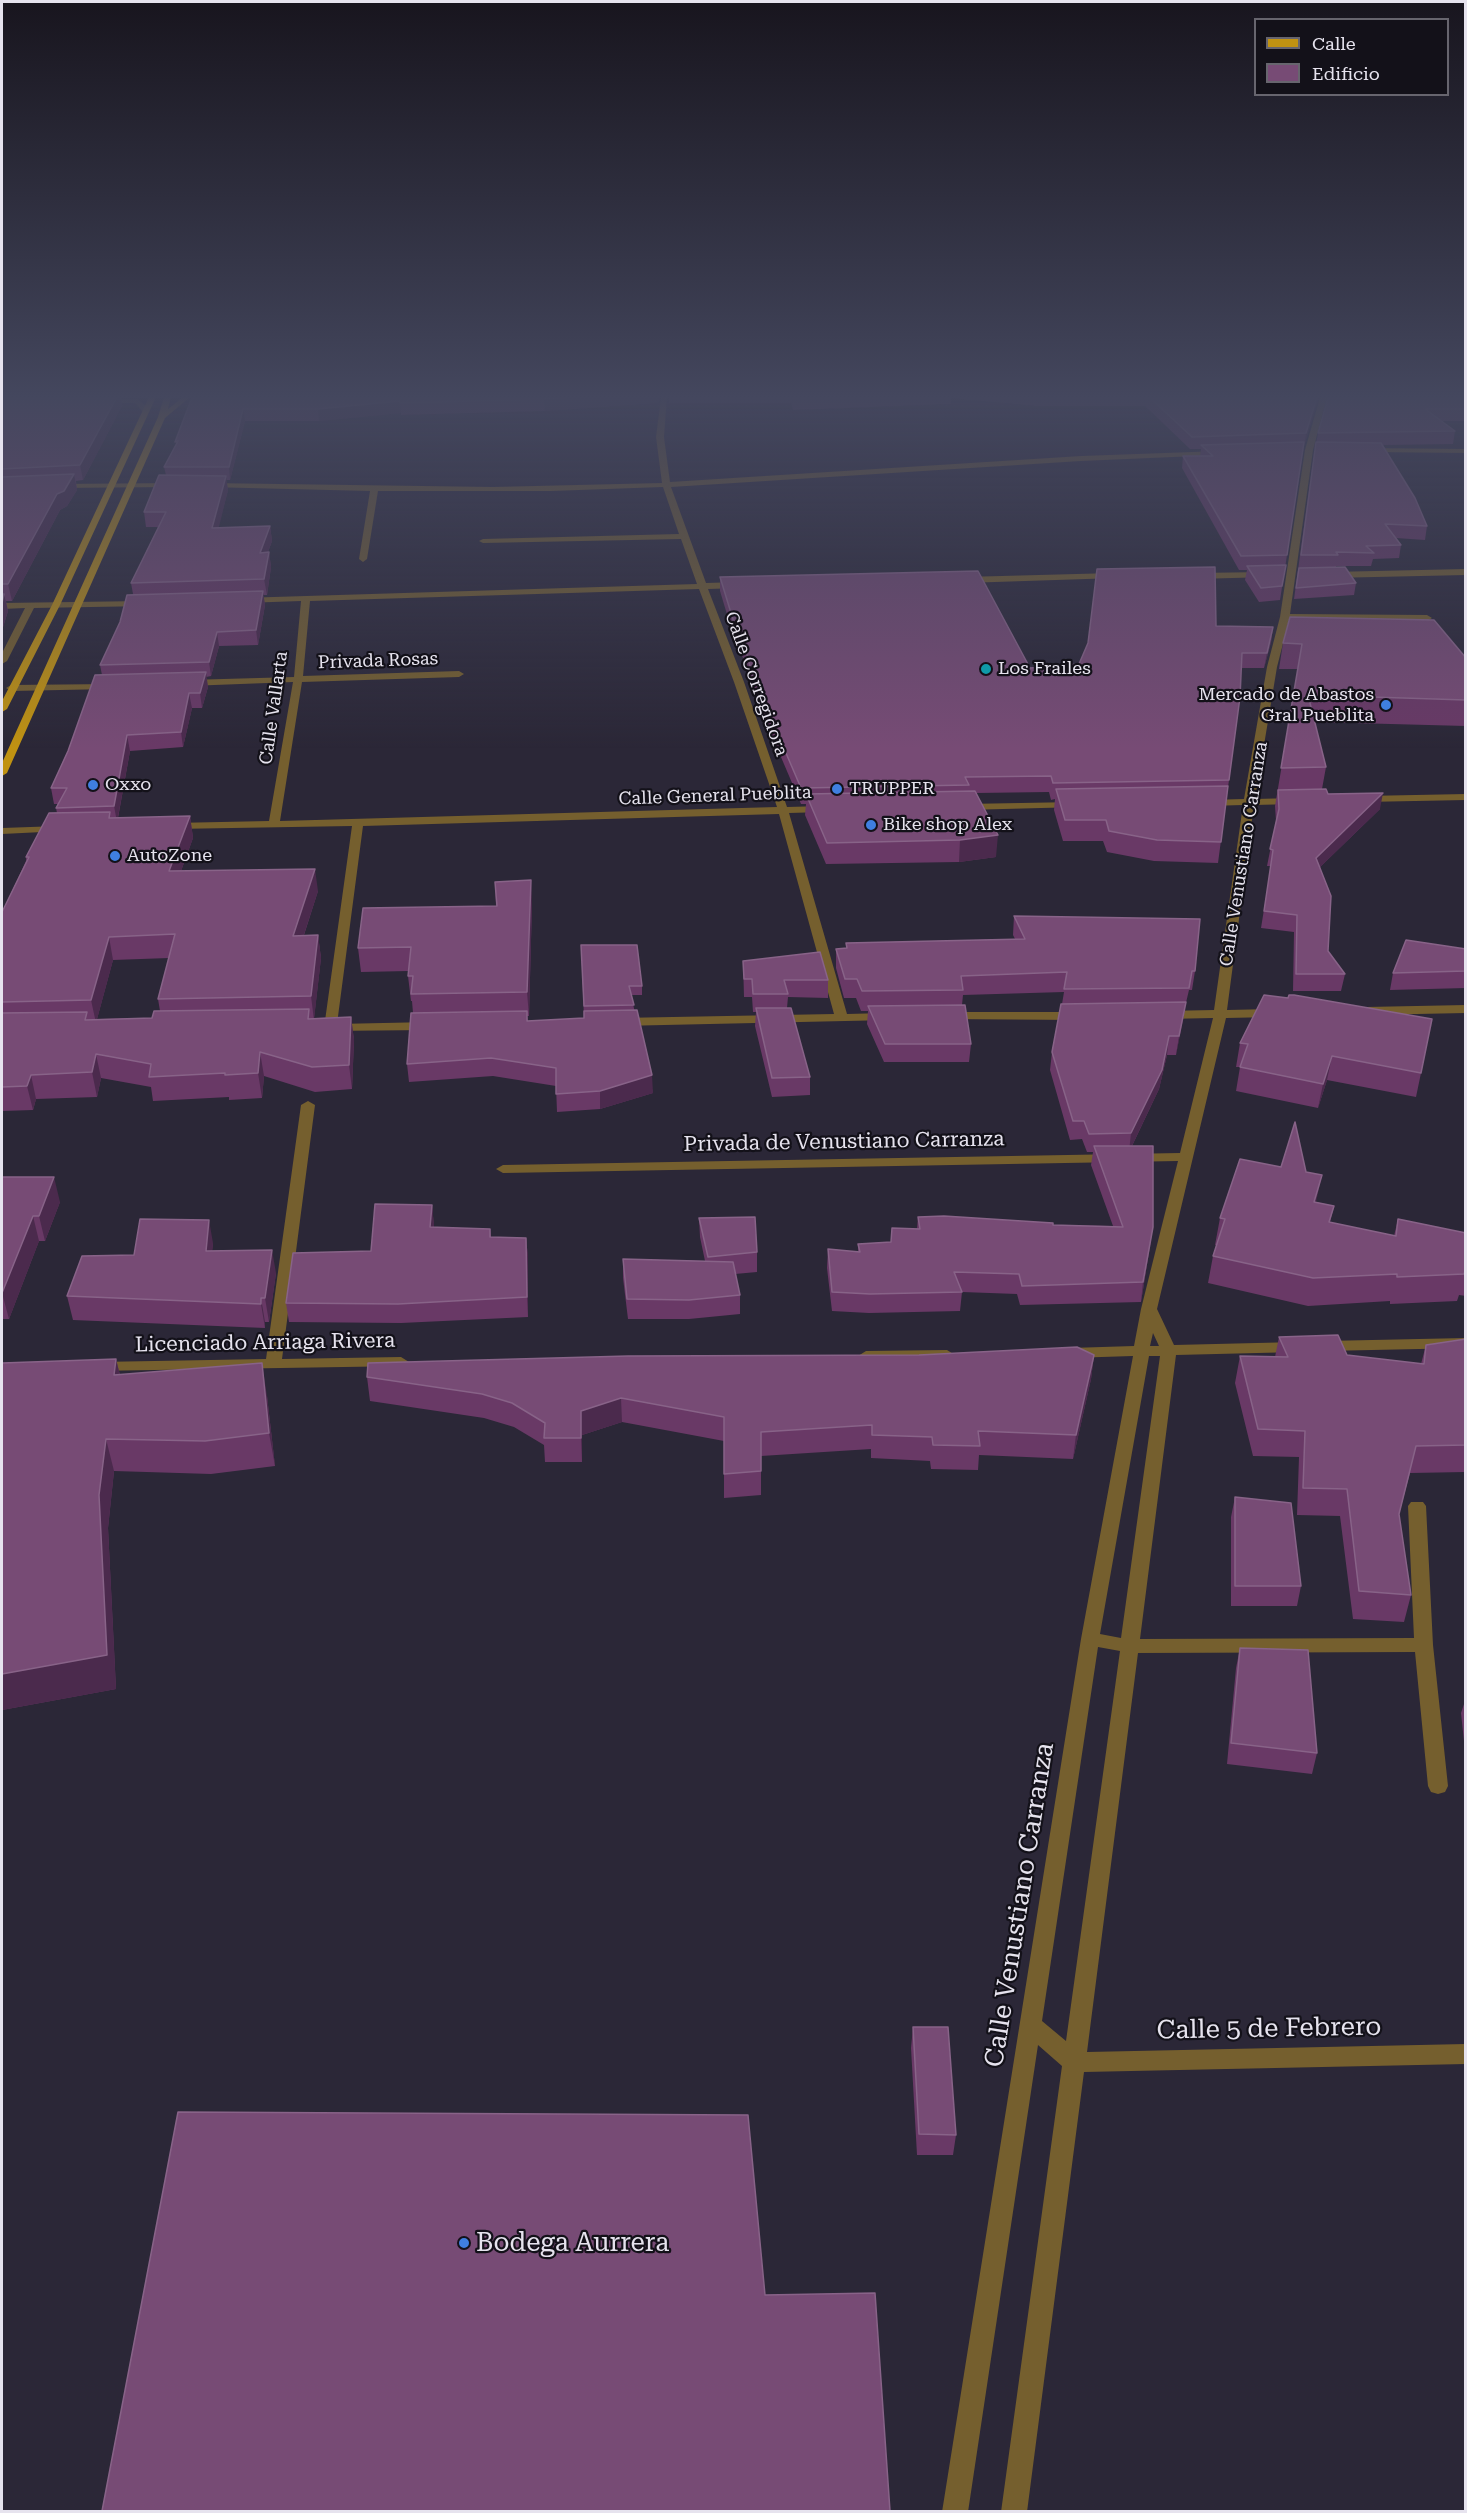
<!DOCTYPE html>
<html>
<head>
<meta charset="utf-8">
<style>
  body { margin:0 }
  #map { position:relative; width:1467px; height:2513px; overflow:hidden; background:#2b2737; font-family:"Roboto Serif",serif }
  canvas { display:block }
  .frame { position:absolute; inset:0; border:3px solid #e6e3ee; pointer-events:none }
  .legend { position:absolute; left:1254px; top:18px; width:195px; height:78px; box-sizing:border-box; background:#131119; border:2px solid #67656e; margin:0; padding:8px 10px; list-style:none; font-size:18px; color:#e6e3ee }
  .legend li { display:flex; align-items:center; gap:12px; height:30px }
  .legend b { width:30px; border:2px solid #67656e }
</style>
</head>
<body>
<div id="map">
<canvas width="1467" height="2513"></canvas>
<div class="frame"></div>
<ul class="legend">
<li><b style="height:8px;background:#c09212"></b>Calle</li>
<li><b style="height:16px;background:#774b75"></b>Edificio</li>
</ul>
</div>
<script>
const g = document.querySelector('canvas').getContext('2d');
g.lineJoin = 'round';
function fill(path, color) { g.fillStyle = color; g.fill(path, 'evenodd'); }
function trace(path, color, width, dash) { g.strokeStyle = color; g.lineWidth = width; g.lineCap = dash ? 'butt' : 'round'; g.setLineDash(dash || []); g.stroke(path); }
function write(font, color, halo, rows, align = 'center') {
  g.font = font + ' "Roboto Serif",serif'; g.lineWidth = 4.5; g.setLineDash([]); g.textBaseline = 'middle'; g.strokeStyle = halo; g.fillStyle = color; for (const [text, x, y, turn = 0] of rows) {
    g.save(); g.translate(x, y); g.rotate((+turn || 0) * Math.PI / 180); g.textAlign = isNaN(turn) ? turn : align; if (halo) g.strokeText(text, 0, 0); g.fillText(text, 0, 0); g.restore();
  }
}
fill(new Path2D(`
  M661 397H667L664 437 670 482 1081 456 1220 451 1224 453 1220 455 1081 461 671 487 706 583 739 582 743 585 739 588 708 589 744 682 787 807 824 806 829 809 824 812 789 813 847 1014 886 1013 892 1017 891 1020 619 1026 613 1022 619 1018 834 1014 779 814 363 826 337 1024 430 1022 436 1026 430 1030 325 1031 324 1028 352 826 173 829 168 826 173 823 269 821 293 682 188 686 183 683 188 680 294 677 301 601 244 603 240 600 241 598 697 584 681 539 483 543 479 541 483 539 679 534 663 487 551 491H378L367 559 363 562 359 559 370 491 207 487 203 485 207 483 493 487 662 483 656 437ZM699 589 734 682 777 807 280 821 302 682 459 677 464 674 459 671 303 676 310 601Z
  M1320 397H1327L1313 450 1290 614 1427 615 1432 618 1427 621 1289 620 1277 667 1255 799 1295 798 1300 801 1295 804 1254 805 1227 1010 1273 1009 1279 1013 1273 1017 1226 1018 1157 1309 1174 1345 1298 1342 1306 1347 1298 1352 1176 1355 1140 1639 1414 1638 1408 1506 1411 1502H1423L1426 1506 1433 1645 1448 1786 1445 1792 1438 1794 1431 1792 1428 1786 1415 1652 1138 1653 1087 2052 1466 2044V2064L1084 2072 1027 2512H1001L1062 2066 1038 2045 968 2512H942L1081 1639 1133 1356 1070 1358 1062 1353 1070 1348 1134 1346 1141 1309 1178 1161 503 1173 496 1169 503 1165 1180 1153 1213 1018 1165 1019 1159 1015 1165 1011 1214 1010 1243 805 1208 806 1203 803 1208 800 1244 799 1267 667 1280 617 1305 450ZM1153 1333 1159 1346H1150ZM1149 1356H1160L1121 1638 1100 1634ZM1098 1647 1120 1651 1066 2041 1042 2021Z
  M137 399 149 408V412H143L135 403 102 404 98 402 102 400Z
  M1364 448 1466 449V453L1367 452H1364Z
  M177 483 178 485 174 487 57 488 53 486 57 484Z
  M1466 569V575L1330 578 1326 575 1330 572Z
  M1267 572 1271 575 1270 577 1195 579 1191 576 1195 573Z
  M1114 573 1118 576 1117 578 964 583 960 580 964 577Z
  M145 601 148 602V606L34 608 7 661 2 664V653L25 608 2 609V603Z
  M113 684 115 686 110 689 11 691 6 688 11 685Z
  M1466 794V800L1364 802 1359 799 1364 796Z
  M1076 802 1080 803V807L965 810 960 807 965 804Z
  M59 826 65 829 63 831 2 834V828Z
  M1466 1005V1013L1366 1015 1360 1011 1366 1007Z
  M946 1012H1078L1084 1016 1078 1020 941 1019 940 1016Z
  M308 1101 315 1105 282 1359 401 1357 409 1362 407 1366 92 1371 90 1367 98 1362 266 1359 301 1105Z
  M1466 1338V1348L1325 1351 1317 1346 1325 1341Z
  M947 1350 955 1355 953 1359 866 1361 858 1356 866 1351Z`), '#755f2e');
fill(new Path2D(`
  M149 397H156L60 605 7 709 2 712V701L52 605Z
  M164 397H171L168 409 183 397H190L165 418 7 773 2 776V763L158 417Z`), '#c09212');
fill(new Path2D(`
  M2 397H127H121L122 406 83 480 76 481 77 490 67 506 60 510 12 601H6L8 611 3 627H2Z
  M192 397H660L658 403 545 411 401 415V413L319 421H245L230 480H226L228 490 218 528 270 526 272 541 268 552H269L271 567 267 595H263L265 605 258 645 219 646 211 676 206 677 208 687 202 708H192L183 747 130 751 118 818 190 816 193 838 181 871 318 891 304 935H318L321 958 314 1018 351 1017 354 1040 352 1089 315 1092 264 1076 262 1098 229 1100V1097L153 1101 151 1087 101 1078 97 1097 36 1099 33 1110 2 1111V912L26 861V857L57 813 56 808 58 804H54L51 788 102 675 100 665 133 594 131 583 158 527H146L144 512 166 475 164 467 176 444ZM169 958 158 999 160 1011 152 1018 97 1019 113 960Z
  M669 397H1319L1304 446 1280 600 1259 602 1245 580 1247 570H1239L1182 468 1183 456H1200L1201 449H1190L1145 406H1036L951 398V404L793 410 791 403H669Z
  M1466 397V421H1442L1455 431 1453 444 1383 445 1427 526 1425 540 1396 538 1401 545 1399 558 1373 559 1371 566H1336V567L1356 583 1354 595 1294 599 1314 454 1318 433Z
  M720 577 1030 668 1079 664 1216 626 1273 627 1271 642 1264 668H1241L1240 697 1218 863 1154 861 1107 852 1103 841H1063L1054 810 1055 799 1051 800 1049 792 976 793 996 857 959 862 826 864 805 815 806 804H801L752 689 745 662 735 641 720 591Z
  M1290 617 1466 658V726L1315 722 1326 767 1322 789 1328 794 1380 809 1320 867 1328 951 1345 974 1341 991H1293L1294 932 1261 928 1271 866H1267L1276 821 1275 806 1298 669H1279L1283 643Z
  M495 882 532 903 529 1016H527L528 1021 584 1018 581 945 642 986V995H631L653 1093 600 1109 557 1112 556 1086 493 1076 409 1082 407 1064 413 1013 412 1001H411L408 976 409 971 361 972 358 948 496 906Z
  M1014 916 1195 971 1192 990H1189L1185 1007 1176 1055H1167L1159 1089 1132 1146 1153 1227 1141 1302 1020 1305 1017 1294 962 1292 960 1311 869 1313 832 1311 827 1268 828 1249 858 1252V1244L891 1242 917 1229 918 1217 1053 1225 1113 1226 1091 1165 1093 1152H1087L1082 1139 1070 1140 1050 1070 1052 1052 1062 1004 1064 992 963 995 962 1005 971 1044 969 1062H884L867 1024 868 1011H861L856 998H844L836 968V949L846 948V943L1015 939 1013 935Z
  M1466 949V988L1390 990 1393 973Z
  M743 961 828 980V998L788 997 787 1008 810 1077V1095L772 1097 755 1026 756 1012H753L752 997H744Z
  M1264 995 1421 1073 1416 1097 1327 1080 1318 1108 1236 1091 1240 1067H1236L1240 1043Z
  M1306 1172 1316 1202 1334 1206 1330 1222 1394 1236 1398 1219 1466 1233V1296L1459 1295 1457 1301 1390 1304V1301L1308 1306 1208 1283 1213 1256 1217 1245H1215L1220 1218Z
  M2 1177 60 1202 45 1241H39L9 1319H2Z
  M432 1205 434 1227 490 1229 491 1237 526 1238 528 1257V1317L401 1323 289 1322 286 1303 371 1251Z
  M699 1218 757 1252V1272L735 1274 740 1295V1314L689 1319H628L623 1278V1259L705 1261 700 1237Z
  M213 1243 212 1251 276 1273 269 1322H265V1328L73 1320 67 1296 134 1255Z
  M1279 1337 1347 1355 1421 1364 1426 1345 1466 1339V1472L1410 1473 1399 1514 1411 1595 1404 1622 1353 1619 1340 1516 1297 1515 1299 1457 1253 1456 1235 1383 1240 1356 1275 1357Z
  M1094 1355 1091 1379 1073 1459 979 1455 978 1470 931 1469 930 1461 871 1458V1449L761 1456V1495L724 1498V1441L622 1422 582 1435V1462H545L544 1445 514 1427 484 1418 370 1401 367 1377Z
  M116 1359 120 1375 267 1396 275 1466 211 1474 114 1471 108 1528 116 1689 2 1710Z
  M1235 1497 1301 1586 1297 1606H1231V1517Z
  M1240 1648 1317 1753 1312 1774 1227 1764 1236 1668Z
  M1466 1698V1760L1461 1713Z
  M913 2027 956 2135 953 2155H917L911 2048Z`), '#693966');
fill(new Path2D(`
  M117 397H121L122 406 83 480 80 465Z
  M575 397H660L658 403 545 411 544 399Z
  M1317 397H1319L1304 446 1306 433Z
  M400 401 401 413 319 421 318 409Z
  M243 409 245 421 230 480 229 467Z
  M74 474 77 490 67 506 60 510 12 601 8 584 57 494Z
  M226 476 228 490 215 543 212 528Z
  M270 526 272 541 262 568 260 553Z
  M269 552 271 567 267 595 264 579Z
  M263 591 265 605 258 645 256 630Z
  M4 594 8 611 3 627 2 620V603Z
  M1273 627 1271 642 1264 668 1267 653Z
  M217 632 219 646 211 676 209 662Z
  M206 672 208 687 202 708 200 693Z
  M189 693 192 708 183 747 181 732Z
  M127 735 130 751 117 822 114 806Z
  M1383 793 1380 809 1313 874 1316 858Z
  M190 816 193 838 173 893 169 871Z
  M998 835 996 857 959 862 960 840Z
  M315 869 318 891 296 959 293 936Z
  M531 880 532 903 529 1016 527 992Z
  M318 935 321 958 314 1020 311 996Z
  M109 937 113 960 96 1023 91 1000Z
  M1186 1002 1183 1020 1176 1055 1179 1036Z
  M351 1017 354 1040 352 1089 349 1065Z
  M1169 1036 1167 1055 1159 1089 1129 1152 1131 1133Z
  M260 1052 264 1076 262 1098 258 1073Z
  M96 1054 101 1078 97 1097 92 1072Z
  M1332 1056 1327 1080 1318 1108 1323 1084Z
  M31 1075 36 1099 33 1110 27 1086Z
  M652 1075 653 1093 600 1109V1091Z
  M1322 1175 1316 1202H1314Z
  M54 1177 60 1202 45 1241 39 1216Z
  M432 1205 434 1225 432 1246 430 1227Z
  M33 1216 39 1241 9 1319 2 1293Z
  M209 1220 213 1243 210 1275 206 1251Z
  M1153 1227 1150 1246 1141 1302 1143 1282Z
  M526 1238 528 1257V1317L527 1297Z
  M272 1250 276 1273 269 1322 265 1298Z
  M261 1298 265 1322V1328L261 1304Z
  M1094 1355 1091 1379 1073 1459 1076 1435Z
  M116 1359 124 1392 114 1375Z
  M262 1363 267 1396 275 1466 269 1433Z
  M621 1398 622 1422 582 1435V1462L581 1438V1411Z
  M106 1439 114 1471 108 1528 116 1689 2 1710V1674L99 1495Z`), '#4b2a4d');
const building = new Path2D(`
  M2 397H117L80 465 2 469Z
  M192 397H575L544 399 400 403V401L318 409H243L229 467H164L178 441 175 442Z
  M1149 397H1317L1306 433 1192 437Z
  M1328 397H1466V409H1425L1455 431 1318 433Z
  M1304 442 1287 555 1241 556 1183 456H1213L1201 445Z
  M1316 442 1381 443 1415 498 1427 526 1385 524 1401 545 1366 546 1374 553 1336 552 1338 555H1301Z
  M74 474 64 491 57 494 8 584H2V477Z
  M159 475 226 476 212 528 270 526 260 553 269 552 264 579 131 583 166 512H144Z
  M1286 565 1282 586 1261 588 1247 566Z
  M1215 567 1216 626 1273 627 1267 653H1242L1240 697 1229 780 1053 783 1051 776 965 777 969 785 801 788 752 674 745 647 735 626 720 577 978 571 1030 668 1079 664 1088 643 1097 569Z
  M1345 567 1356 583 1296 588 1299 568Z
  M263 591 256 630 217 632 209 662 100 665 120 622 127 595Z
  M2 594H4L2 603Z
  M1290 617 1434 620 1466 658V700L1308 695 1326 767 1281 768 1302 644 1283 643Z
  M206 672 200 693H189L181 732 127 735 114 806 56 808 67 788H51L68 751 95 675Z
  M1228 786 1221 842 1157 840 1109 831 1106 820H1065L1056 789Z
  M1326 789 1328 794 1383 793 1316 858 1331 896 1328 951 1345 974H1296L1297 915 1264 911 1273 850 1270 849 1279 809 1278 790Z
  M975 791 998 835 960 840 827 843 806 794Z
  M110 812 109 818 190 816 169 871 315 869 293 936 318 935 311 996 158 999 175 934 109 937 91 1000 2 1002V912L29 857H26L49 813Z
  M531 880 527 992 411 994 413 976H408L411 947 358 948 363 908 497 906 495 882Z
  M1014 916 1200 919 1195 971H1192L1189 988 1064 989 1067 972 961 976 963 990 862 991 857 979H845L836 949 847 948 846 943 1025 939Z
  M1406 940 1466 949V971L1393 973Z
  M581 945H637L642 986H629L634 1005 584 1006Z
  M820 952 828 980H784L788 994H753L752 979H744L743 961Z
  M1264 995 1288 998 1289 995H1294L1432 1019 1421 1073 1332 1056 1323 1084 1240 1067 1248 1044 1240 1043Z
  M1186 1002 1179 1036H1169L1162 1070 1131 1133 1089 1134 1084 1121H1073L1052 1052 1061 1004Z
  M965 1005 971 1044H885L868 1006Z
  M756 1008H791L810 1077 772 1078Z
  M309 1009 308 1019 351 1017 349 1065 312 1067 260 1052 258 1073 225 1075V1073L149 1077 151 1064 96 1054 92 1072 31 1075 27 1086 2 1087V1013L87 1012 85 1020 152 1018 154 1011Z
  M637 1010 652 1075 600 1091 556 1094V1068L491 1058 407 1064 411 1013 527 1011V1021L584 1018V1011Z
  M1295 1122 1306 1172 1322 1175 1314 1202 1334 1206 1329 1222 1396 1236 1398 1219 1466 1233V1268L1464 1274 1397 1277V1274L1313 1278 1213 1256 1225 1219 1220 1218 1240 1159 1281 1167Z
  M1094 1146H1153V1227L1143 1282 1022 1286 1019 1274 954 1272 962 1292 870 1294 832 1292 828 1249 860 1252 858 1244 891 1242 892 1228 920 1229 918 1217 944 1216 1053 1223V1225L1123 1227Z
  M2 1177H54L39 1216H33L2 1293Z
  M375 1204 432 1205 430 1227 490 1229V1237L526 1238 527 1297 398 1304 286 1303 293 1253 371 1251Z
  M755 1217 757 1252 708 1257 699 1218Z
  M140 1219 209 1220 206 1251 272 1250 265 1298H261V1304L67 1296 82 1256 134 1255Z
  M623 1259 733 1262 740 1295 689 1300 627 1299Z
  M1338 1335 1347 1355 1424 1364 1426 1345 1466 1339V1445L1416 1446 1399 1514 1411 1595 1359 1591 1347 1489 1303 1488 1305 1431 1258 1429 1240 1356 1288 1357 1279 1337Z
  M1077 1347 1094 1355 1076 1435 978 1431 980 1446 933 1445 932 1437 872 1435V1425L761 1432V1471L724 1474V1417L621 1398 581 1411V1438H544L545 1423 512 1403 482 1394 367 1377 368 1363 628 1356 919 1355Z
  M116 1359 114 1375 262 1363 269 1433 205 1441 106 1439 99 1495 107 1655 2 1674V1363Z
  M1235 1497 1291 1503 1301 1586H1235Z
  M1240 1648 1308 1650 1317 1753 1231 1743Z
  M913 2027H948L956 2135 919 2134Z
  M178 2112 748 2115 765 2295 875 2293 890 2511H102Z`);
fill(building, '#774b75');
trace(building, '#886388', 1.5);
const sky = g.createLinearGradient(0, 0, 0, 749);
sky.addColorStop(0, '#18151e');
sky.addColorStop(0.53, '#44475e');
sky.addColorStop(1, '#44475e00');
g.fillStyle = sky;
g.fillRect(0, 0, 1467, 749);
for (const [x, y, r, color] of [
  [986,669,6,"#0f9aa8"],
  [1386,705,6,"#3f7fe0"],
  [93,785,6,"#3f7fe0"],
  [837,789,6,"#3f7fe0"],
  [871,825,6,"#3f7fe0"],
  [115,856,6,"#3f7fe0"],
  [464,2243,6,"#3f7fe0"]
]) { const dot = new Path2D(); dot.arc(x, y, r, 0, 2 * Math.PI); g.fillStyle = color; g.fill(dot); trace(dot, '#131119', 2); }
write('18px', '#e6e3ee', '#131119', [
  ["Privada Rosas",378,661,-2],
  ["Calle Corregidora",756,684,70],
  ["Calle Vallarta",274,708,-82],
  ["Calle General Pueblita",715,796,-2],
  ["Calle Venustiano Carranza",1244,854,-81]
]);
write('18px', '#e6e3ee', '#131119', [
  ["Los Frailes",998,669],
  ["Mercado de Abastos",1374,695,"right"],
  ["Gral Pueblita",1374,716,"right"],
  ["Oxxo",105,785],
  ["TRUPPER",849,789],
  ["Bike shop Alex",883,825],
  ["AutoZone",127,856]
], 'left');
write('21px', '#e6e3ee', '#131119', [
  ["Privada de Venustiano Carranza",844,1142,-1],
  ["Licenciado Arriaga Rivera",265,1343,-1]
]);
write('26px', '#e6e3ee', '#131119', [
  ["Calle Venustiano Carranza",1020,1905,-81],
  ["Calle 5 de Febrero",1269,2029,-1]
]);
write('26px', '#e6e3ee', '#131119', [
  ["Bodega Aurrera",476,2243]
], 'left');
</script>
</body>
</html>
